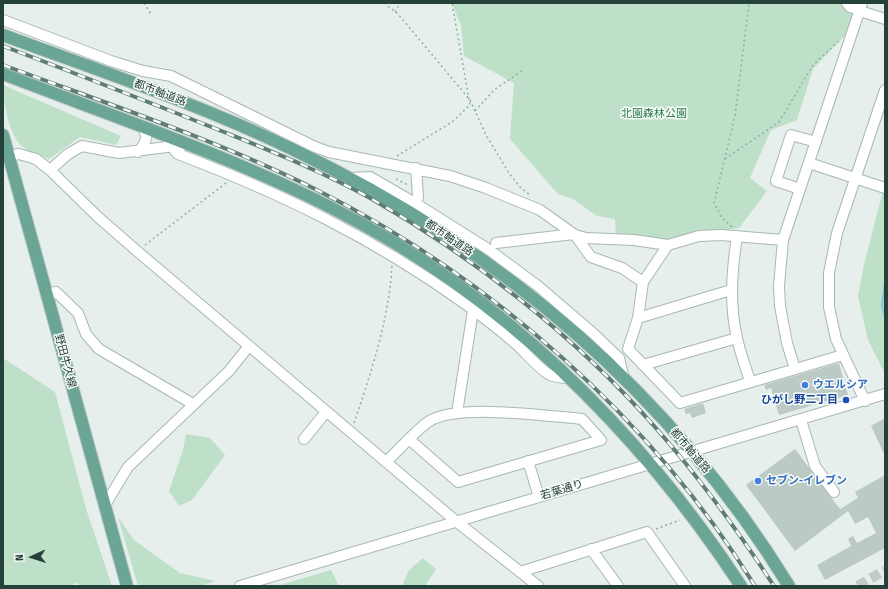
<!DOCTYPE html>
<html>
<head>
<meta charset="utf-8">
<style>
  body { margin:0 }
  #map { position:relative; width:888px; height:589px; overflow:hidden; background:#e6efeb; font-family:"Fira Sans Condensed",sans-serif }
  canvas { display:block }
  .frame { position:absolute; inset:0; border:4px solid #24423a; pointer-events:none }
  .north { position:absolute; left:12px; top:537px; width:40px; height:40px; -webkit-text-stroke:3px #f7fbf9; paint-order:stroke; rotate:267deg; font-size:11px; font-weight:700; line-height:16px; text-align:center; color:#24423a }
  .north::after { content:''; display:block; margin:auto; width:14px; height:18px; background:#24423a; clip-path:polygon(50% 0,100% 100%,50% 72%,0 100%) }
</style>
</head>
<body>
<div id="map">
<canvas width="888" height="589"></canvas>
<div class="frame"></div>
<div class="north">N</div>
</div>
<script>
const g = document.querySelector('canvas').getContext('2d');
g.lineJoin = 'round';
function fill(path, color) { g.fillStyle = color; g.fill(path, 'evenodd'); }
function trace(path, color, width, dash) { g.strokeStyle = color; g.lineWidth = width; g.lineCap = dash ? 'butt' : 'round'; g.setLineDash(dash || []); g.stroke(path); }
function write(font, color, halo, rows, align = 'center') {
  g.font = font + ' "Fira Sans Condensed","Noto Sans JP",sans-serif'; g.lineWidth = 3; g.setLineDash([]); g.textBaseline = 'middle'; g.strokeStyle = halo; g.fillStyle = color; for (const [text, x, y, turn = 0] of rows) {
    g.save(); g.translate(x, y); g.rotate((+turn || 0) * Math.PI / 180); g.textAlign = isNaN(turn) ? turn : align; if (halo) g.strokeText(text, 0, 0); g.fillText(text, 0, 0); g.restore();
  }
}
fill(new Path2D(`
  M452 3H843L854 12 848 32 813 69 797 120 771 130 750 178 767 191 739 228 664 241 616 237 615 219 597 216 573 199 558 194 510 139 514 83 464 56 461 26Z
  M3 85 121 136 116 145 80 137 49 159C41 155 30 153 23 147 9 137 3 101 3 85Z
  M885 183V374L868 340 858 296 864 264Z
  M3 358 55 392 87 512 112 586H84L75 583 71 586H3Z
  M186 434 210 438 225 455 192 500 179 506 169 491 183 450Z
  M118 517 134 540 180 573 216 581 200 586H138Z
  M423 558 436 569 425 586H402L409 570Z
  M331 570 339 586H277Z`), '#bfe0c8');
trace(new Path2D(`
  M885 284 882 306 885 316`), '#8ec9d4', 2.5);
fill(new Path2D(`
  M839 363 848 395 779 415 771 388 766 390 764 385Z
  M703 403 706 413 692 418 690 413 686 414 684 409Z
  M885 418V456L871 426Z
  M795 449 840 509 858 498 855 492 885 475V548L825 580 817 565 851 546 848 539 853 536 857 543 876 533 868 517 855 524 848 511 795 551 746 485Z`), '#bbcac4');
trace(new Path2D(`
  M858 586 885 570`), '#bfccc8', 10, [10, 5]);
const minor = new Path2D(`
  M847 3 850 7 860 10
  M860 11 885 19
  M3 20 111 61 143 71 171 76 315 147 329 152 450 176 486 188 540 210 575 235 586 238 634 240 668 245
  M174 140 175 151 178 154C283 194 373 238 464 303 482 316 500 330 516 344 527 354 538 368 550 375 556 378 564 378 571 378
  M138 152C145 144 149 138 143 128
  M9 156 19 154 36 159 50 170 98 217 137 251 457 522 538 586
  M809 163 885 188
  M50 170 68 154 82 146 119 153 175 146 180 148
  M351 178 370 177 415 203 488 249 538 286 594 334 619 358 624 379
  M800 189 776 181 791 135 816 142
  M415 203 418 197 416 168
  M575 235 591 257 622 268 643 282
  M737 236C732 270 729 304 737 338 740 353 746 367 750 382
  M783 240 721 235 699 236 668 245 643 282 638 318 628 349 680 403 843 355
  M496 243 574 234
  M47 294 56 292 78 313 86 334 99 349 193 404
  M638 318 731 290
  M643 365 737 338
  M795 369 787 343 780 306 779 286 783 240 862 3
  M865 401 836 339 829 307V273L837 233 885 90
  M457 413 473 310
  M801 420 815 466 834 492
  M304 439 326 412
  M528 461 539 497
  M386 462C400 449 413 433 428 422 456 403 548 416 582 419L601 440 458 482 410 440
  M105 505 128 467 229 371 249 346
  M591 549 618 586
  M520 572 647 532 685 586
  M240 586 885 394`);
const major = new Path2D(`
  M3 35C100 71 199 104 292 149 498 247 669 391 789 586
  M3 74C112 116 228 155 332 208 501 294 638 429 741 586
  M3 135 127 586`);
trace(minor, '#a8b8b2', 12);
trace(major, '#c2cac8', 14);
trace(new Path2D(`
  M144 3 151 14
  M384 3 398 14 470 100 486 135 509 173 520 187 531 196
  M395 12 400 3
  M475 111 494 90 523 70
  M397 156 452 122 470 105 452 3
  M725 159 779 122 813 65 841 39
  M396 179 408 185
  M732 227 722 218 714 203 735 116 749 3
  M145 245 226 183
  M354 423C371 373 389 319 392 266
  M656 529 680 520`), '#86b3a5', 1.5, [2, 3]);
trace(minor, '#fff', 10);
trace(major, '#6aa596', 12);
const rail = new Path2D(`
  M3 46C77 74 151 103 224 132 273 152 323 172 370 198 475 258 575 336 655 427 699 477 738 531 774 586
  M3 65C108 104 217 140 317 190 493 279 651 418 755 586`);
trace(rail, '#5f7d75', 4);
trace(rail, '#f7fbf9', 2.5, [8]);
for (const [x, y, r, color] of [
  [805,385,4,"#3f7fe0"],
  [846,400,4,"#1a4fb4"],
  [758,481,4,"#3f7fe0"]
]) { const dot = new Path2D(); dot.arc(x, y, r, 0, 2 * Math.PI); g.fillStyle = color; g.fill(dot); trace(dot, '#f7fbf9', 1.5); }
write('11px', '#24423a', '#f7fbf9', [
  ["都市軸道路",160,93,21],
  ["都市軸道路",449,238,34],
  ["野田牛久線",65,361,75],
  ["都市軸道路",690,451,50],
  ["若葉通り",562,490,-17]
]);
write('11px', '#2d7a4b', '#f7fbf9', [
  ["北園森林公園",654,114]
]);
write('bold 11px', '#366cbe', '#f7fbf9', [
  ["ウエルシア",813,385],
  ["セブン-イレブン",766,481]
], 'left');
write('bold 11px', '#164399', '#f7fbf9', [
  ["ひがし野二丁目",838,400]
], 'right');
</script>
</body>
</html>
